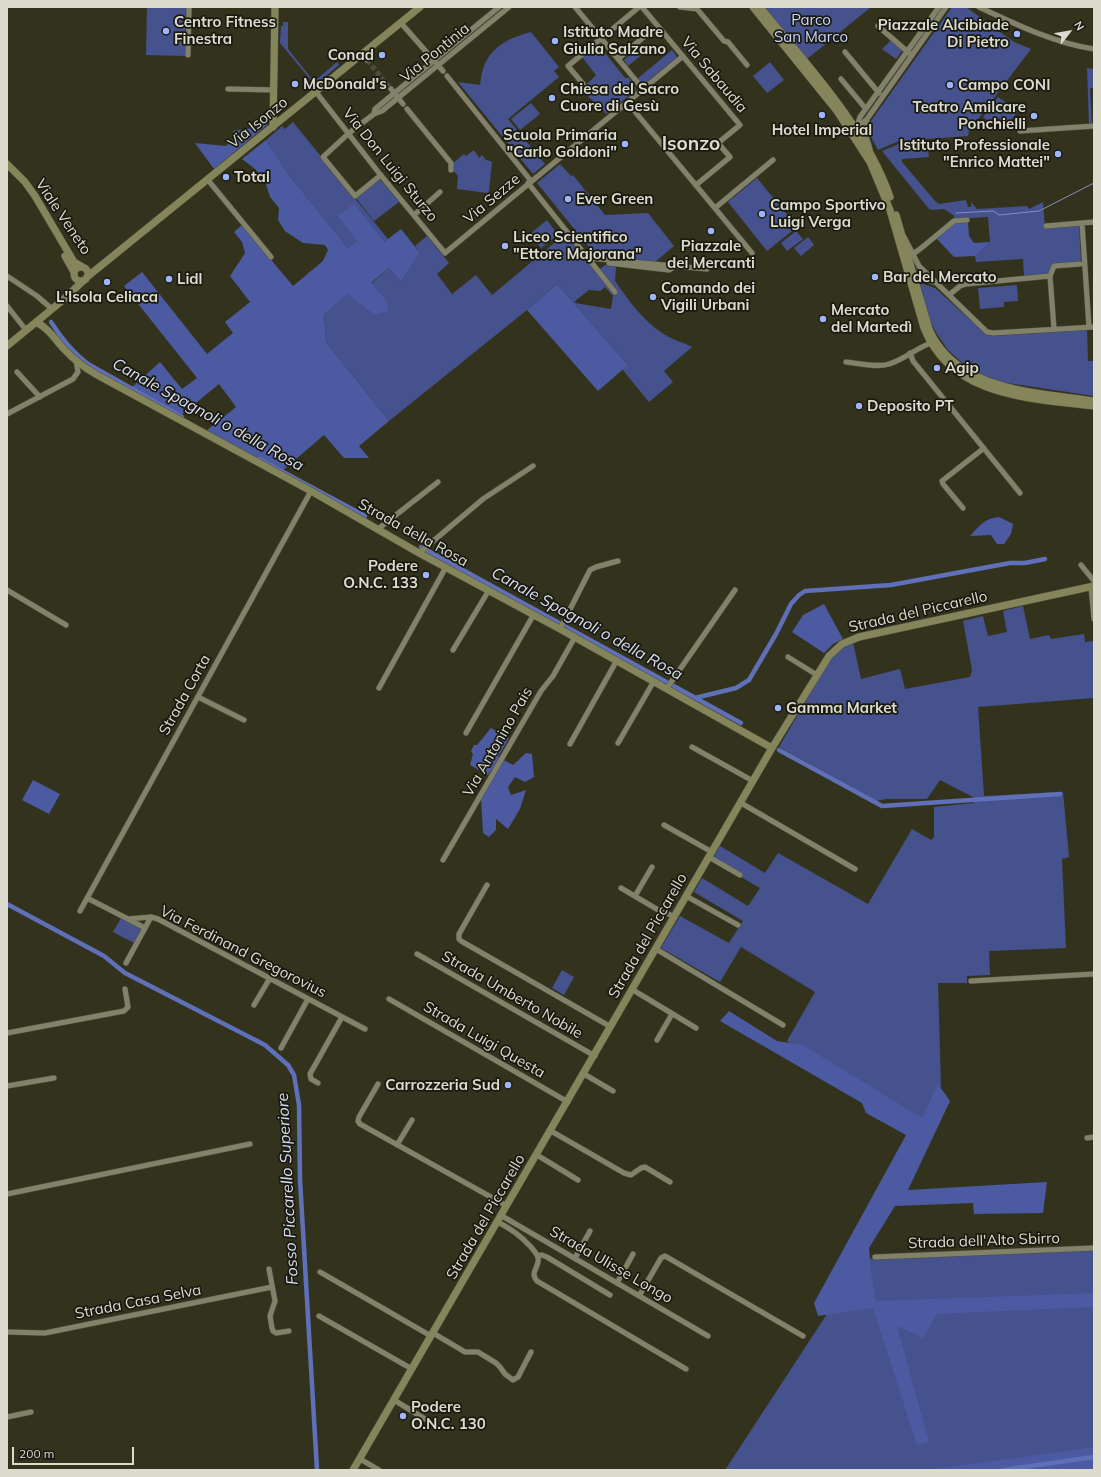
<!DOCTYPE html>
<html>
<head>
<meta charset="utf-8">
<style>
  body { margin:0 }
  #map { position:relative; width:1101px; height:1477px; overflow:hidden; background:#33331d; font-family:Mulish,sans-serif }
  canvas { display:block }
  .frame { position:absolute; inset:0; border:8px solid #dbdbce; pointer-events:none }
  .north { position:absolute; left:1049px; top:12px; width:40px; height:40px; -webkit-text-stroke:3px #1a1a11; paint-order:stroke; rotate:59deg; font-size:11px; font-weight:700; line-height:16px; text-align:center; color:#dbdbce }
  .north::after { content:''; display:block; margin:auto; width:14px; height:18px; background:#dbdbce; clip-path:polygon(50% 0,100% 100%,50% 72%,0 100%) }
  .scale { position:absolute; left:12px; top:1447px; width:122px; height:18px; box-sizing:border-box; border:2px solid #dbdbce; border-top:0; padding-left:5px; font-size:12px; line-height:14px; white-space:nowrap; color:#dbdbce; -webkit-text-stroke:3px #1a1a11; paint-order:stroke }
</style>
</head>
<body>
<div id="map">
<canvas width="1101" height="1477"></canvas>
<div class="frame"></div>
<div class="north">N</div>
<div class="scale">200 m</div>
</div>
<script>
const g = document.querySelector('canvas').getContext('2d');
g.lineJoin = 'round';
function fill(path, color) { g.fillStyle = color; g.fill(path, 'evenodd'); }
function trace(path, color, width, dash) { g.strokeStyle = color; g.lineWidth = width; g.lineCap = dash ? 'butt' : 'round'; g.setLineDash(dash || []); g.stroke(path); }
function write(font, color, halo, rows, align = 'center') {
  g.font = font + ' Mulish,sans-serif'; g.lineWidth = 3.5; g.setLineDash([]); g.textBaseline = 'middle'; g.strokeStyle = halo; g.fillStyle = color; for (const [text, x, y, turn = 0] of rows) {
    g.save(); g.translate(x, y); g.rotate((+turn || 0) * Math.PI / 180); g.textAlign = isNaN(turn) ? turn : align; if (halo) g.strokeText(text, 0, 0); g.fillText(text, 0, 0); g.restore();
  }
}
fill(new Path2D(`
  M126 7H186L185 56 146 55 147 8Z
  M765 7H871L807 59Z
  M952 7H966L1014 42 1031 49 969 131 968 136 899 141 878 150 869 133 871 121Z
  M283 22H288V49L312 79 315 77 317 79 337 62 339 65 315 85 280 43 281 26H283Z
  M531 32 559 67 554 71 559 77 508 119 545 164 533 174 458 82 480 85C481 80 481 74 483 69 491 46 509 38 531 32Z
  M891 40 902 51 896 59 882 49Z
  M600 44 602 49 625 78H629L636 88V90L606 114 601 108 600 109 581 88 584 87 596 75 582 57 598 45 599 46Z
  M648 45 650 48 628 66 624 60 640 47 643 48Z
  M672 50 677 57 643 85 637 79Z
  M770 62 784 80 767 93 753 76Z
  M1087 68 1094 69V88H1090L1092 125H1089Z
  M998 97 1018 111 1005 128 997 122 1005 110 994 125 983 117Z
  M531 103 540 114 520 130 511 119Z
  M293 122 388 239 384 242 357 241 348 248 288 174 266 140 282 126 285 129Z
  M927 142 929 157 902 159V162L935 201 939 204 966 200 968 207H971V202L977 209 1027 206 1029 209 1043 202 1045 228 1079 225 1081 261 1052 264 1048 275 1024 276 1023 259 976 262 975 256 990 242 988 217 955 219 953 215 944 209 932 210 929 209 882 151 899 144Z
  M474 150 479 158 482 155 486 160 490 161 492 162 489 191 487 193 457 189 458 176 453 170V163L464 154 466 156Z
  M560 164 571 176 573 175 605 215 648 213 674 246 655 262 597 257 537 183Z
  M757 178 797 227 767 251 728 202Z
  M379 180 382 181 399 202 374 221 356 198Z
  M547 220 558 235 541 248 530 234Z
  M796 231 803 239 787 251 781 243Z
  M565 234 596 272 605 265 616 266 615 281C630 302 645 324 669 337 676 341 685 343 692 347L664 371 673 382 649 402 622 369 628 365 557 284 527 310 389 421 326 342 324 313 347 293 374 315 387 301 371 284 389 268 401 282 420 253 415 246 427 236 449 263 437 274 452 294 476 275 492 295ZM605 287 613 296 611 309 575 303V301L589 290 600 291Z
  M808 237 814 245 801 256 794 248Z
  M920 283 935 288 986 334 991 336 1087 330 1088 361H1094V396L1001 382 980 375 968 368 948 350 937 334 930 321Z
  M1017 285 1018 301 1004 302V307L980 309 978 288Z
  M1023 606 1030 639 1049 635 1051 639 1084 634 1085 642 1094 641V698L978 707 984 796 1063 792 1069 857 1062 859 1066 948 989 951 990 975 967 976V983H938L941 1086 923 1123 787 1041 815 992 741 947 720 982 661 948 680 916 729 943 743 921 694 892 702 878 748 906 760 888 712 860 720 846 765 873 778 853 868 904 912 829 931 840 934 837V807L974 803 973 797 940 780 927 799H886L876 801 779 747 827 665C834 654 841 648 853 642L861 679 900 669 905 689 970 677 972 670 963 621 983 616 988 636 1007 632 1003 611Z
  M121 918 142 929 134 943 113 932Z
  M562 970 574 977 564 995 552 988Z
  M1094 1250V1451L975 1470H725L863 1259Z`), '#45528d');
fill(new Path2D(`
  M270 117 267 125 214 169 195 143 226 146 234 139 233 131 253 128Z
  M266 140 288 174 348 248 357 241 338 216 354 204 384 242 401 229 420 253 401 282 389 268 371 283 387 301 388 311 374 315 347 294 324 314 326 342 389 421 359 446 369 458H344L324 435 282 471 206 431 236 407 219 384 180 416 131 388 160 362 182 389 197 378 124 286 142 272 207 354 233 333 225 322 250 302 230 276 245 253 242 242 234 232 242 225 293 286 323 261 328 250 325 245 303 243 285 231 278 220 279 208 270 197 264 178 255 169 242 159Z
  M968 222 969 236 974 243 990 242 975 256 954 257 936 238 954 224Z
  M557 284 628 365 598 391 527 310Z
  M999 517 1013 524 1011 534 1004 544H997L991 535 970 536C979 526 985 518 999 517Z
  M824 604 843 639 833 644 824 653 792 632 803 615Z
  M491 728 509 738 498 757 513 765 526 753 532 754 534 777 525 782 515 777 508 787 511 795 526 790 520 809 508 829 496 819V830L489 837 483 833 481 799 496 773 492 769 488 775 470 765 473 754 471 751 474 745H477Z
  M33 780 60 794 49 814 22 800Z
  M729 1011 777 1041 803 1045 922 1118 938 1084 950 1101 908 1190 1047 1182 1043 1213 974 1214 973 1203 895 1206 869 1248 871 1272 876 1301 1094 1293V1307L937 1314 923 1338 897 1326 929 1442 917 1445 873 1308 818 1316 814 1303 906 1135 866 1113 862 1103 720 1021Z
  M1094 1447V1470H927Z`), '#4b5aa1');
trace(new Path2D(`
  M956 213 993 211 999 215 1039 211 1094 183`), '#848fbf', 1);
trace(new Path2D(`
  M51 322C61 338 72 352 88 364L182 417
  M259 459 365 516
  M421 547 741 723
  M695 698 736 688 749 680 776 634 791 604 799 595 805 591 891 585 1010 563H1025L1045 559
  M779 750 882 806 1060 794
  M7 904 104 956 125 973 265 1045 288 1065 294 1075 299 1105 300 1180 317 1470
  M1003 1470 1094 1457`), '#5f6fb8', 4.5);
trace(new Path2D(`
  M646 35 653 30
  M367 60 391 89`), '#4c4c38', 5, [5, 2.5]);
const street = new Path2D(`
  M575 7 643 89
  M642 7 740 125 718 143 730 157 696 185
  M680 7 697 9 724 41 728 42 747 65
  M979 7C1015 24 1054 43 1094 49
  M401 23 443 71
  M878 26 909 53
  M845 52 879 93
  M362 54 367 60
  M188 55 189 7
  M618 59 646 35
  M447 76 531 181
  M841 79 866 109
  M584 85 568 66 639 7
  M228 89 274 90
  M391 89 403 104
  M316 92 379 173 445 253 683 56
  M627 102 752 253
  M407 109 451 163V170
  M374 114 375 109 499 7
  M867 120 865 133 870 149
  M856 129 867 119 946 7
  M856 129 860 117 939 7
  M1020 131 1094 126
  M381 175 355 196 323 157 349 133 374 114 382 111 509 7
  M208 180 271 257
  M528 183 615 292
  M715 208 773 160
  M414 215 440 192
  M1082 223 1089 327
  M1046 226 1094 222
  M904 237 919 266 987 332 993 333 1094 327
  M913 254 920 249 954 221 967 220
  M588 258 707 269
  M609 263 669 270 674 267
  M912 275 933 282
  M7 276 37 296 52 309
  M949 295 960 286 966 284 1050 276
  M7 306 26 330
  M1054 329 1050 276 1054 266 1080 264
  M910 353 913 361 1020 493
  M846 362C858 363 878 368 889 364 904 360 916 348 931 343
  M17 372 40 397
  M7 414 73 379 78 372 76 361
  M963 508 943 484 942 481 984 448
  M378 529 438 482
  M419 553 483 499 533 466
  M1081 565 1094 581
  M1091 587 1094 619
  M7 590 66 625
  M560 629 590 570 596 567 618 561
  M453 650 489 590
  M788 657 817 675
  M379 688 446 567
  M667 688 735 590
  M198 697 244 720
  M466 733 534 614
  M618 743 654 681
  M570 744 617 660
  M692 747 753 781
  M741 803 855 869
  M664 825 712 852
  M709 857 740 875
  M443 860 541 691 553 676 575 637
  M487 885 459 934V939L461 941 611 1027
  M621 888 660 911 674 916
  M635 896 652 867
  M686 896 738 925
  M87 898 128 919 151 917 158 919 365 1029
  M80 911 311 491
  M128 919 145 928
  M656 949 783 1025
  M417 954 595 1056
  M126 963 151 917
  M971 981 1094 974
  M633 990 696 1028
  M389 999 568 1102
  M254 1005 270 978
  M7 1033 124 1011 128 1007 125 989
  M657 1040 672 1014
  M281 1048 308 999
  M584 1074 613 1091
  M318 1083 311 1079 310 1074 342 1017
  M378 1084 359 1117 358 1121 360 1124 507 1206
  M7 1086 54 1078
  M551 1131 624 1173 631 1175 641 1168 645 1167 670 1182
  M1087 1138 1094 1137
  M397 1145 412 1120
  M537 1155 578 1180
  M7 1194 250 1144
  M502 1216 708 1336
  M498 1222C512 1230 520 1235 531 1247 533 1250 537 1253 538 1258 540 1267 529 1272 537 1281L686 1369
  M538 1256 542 1255 547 1257 610 1295
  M875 1257 1094 1248
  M575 1258 590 1231
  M269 1269 275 1301 270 1316 272 1328 273 1331 276 1333 289 1331
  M320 1272 431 1336
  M617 1283 633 1254
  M639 1296 661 1258 665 1256 803 1336
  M319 1316 412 1369
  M7 1332 45 1333 272 1287
  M433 1333 465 1352H478L496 1363 500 1367 505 1374 513 1380 518 1377 531 1352
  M394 1400 425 1419
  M7 1417 31 1412
  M360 1459 379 1470`);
const secondary = new Path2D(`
  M753 7 837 111 870 162 890 210 924 328C952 398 1031 398 1094 406
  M760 7C806 64 866 127 890 197
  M273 127 275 7
  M7 164 25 182 35 196 71 257 74 262 81 266
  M896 215 929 329C956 392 1037 392 1094 401
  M65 256 74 272
  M74 274a7 7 0 1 1 14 0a7 7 0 1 1-14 0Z
  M87 277 420 7
  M36 322C48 328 54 338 63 348 73 359 86 369 99 376L311 491 419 553 560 629 772 748
  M7 346 63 300 83 281
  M353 1470 772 748 829 656 842 644 859 637 1094 586`);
trace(street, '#51513e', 6);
trace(secondary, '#51513e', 8);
trace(street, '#818269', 5);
trace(secondary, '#85855c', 7);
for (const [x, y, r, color] of [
  [166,31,4,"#a0b3fd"],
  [1017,34,4,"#a0b3fd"],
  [555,41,4,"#a0b3fd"],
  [382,55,4,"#a0b3fd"],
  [295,84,4,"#a0b3fd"],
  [950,85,4,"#a0b3fd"],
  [552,98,4,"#a0b3fd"],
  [822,115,4,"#a0b3fd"],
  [1034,116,4,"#a0b3fd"],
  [625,144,4,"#a0b3fd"],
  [1058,154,4,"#a0b3fd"],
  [226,177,4,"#a0b3fd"],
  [568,199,4,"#a0b3fd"],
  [762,214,4,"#a0b3fd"],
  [711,231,4,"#a0b3fd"],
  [505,246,4,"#a0b3fd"],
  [875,277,4,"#a0b3fd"],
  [169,279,4,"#a0b3fd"],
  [107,282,4,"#a0b3fd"],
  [653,297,4,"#a0b3fd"],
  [823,319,4,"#a0b3fd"],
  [937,368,4,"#a0b3fd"],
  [859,406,4,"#a0b3fd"],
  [426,575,4,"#a0b3fd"],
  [778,708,4,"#a0b3fd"],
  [508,1085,4,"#a0b3fd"],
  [403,1416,4,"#a0b3fd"]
]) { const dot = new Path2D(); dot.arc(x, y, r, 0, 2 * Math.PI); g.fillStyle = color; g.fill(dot); trace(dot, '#1a1a11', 1.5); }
write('15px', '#c8d4fc', '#1a1a11', [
  ["Parco",811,20],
  ["San Marco",811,37]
]);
write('bold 15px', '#dbdbce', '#1a1a11', [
  ["Centro Fitness",174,22],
  ["Finestra",174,39],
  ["Piazzale Alcibiade",1009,25,"right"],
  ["Di Pietro",1009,42,"right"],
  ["Istituto Madre",563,32],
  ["Giulia Salzano",563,49],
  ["Conad",374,55,"right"],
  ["McDonald's",303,84],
  ["Campo CONI",958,85],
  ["Chiesa del Sacro",560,89],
  ["Cuore di Gesù",560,106],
  ["Teatro Amilcare",1026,107,"right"],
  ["Ponchielli",1026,124,"right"],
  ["Hotel Imperial",822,130,"center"],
  ["Scuola Primaria",617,135,"right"],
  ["\"Carlo Goldoni\"",617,152,"right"],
  ["Istituto Professionale",1050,145,"right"],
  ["\"Enrico Mattei\"",1050,162,"right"],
  ["Total",234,177],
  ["Ever Green",576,199],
  ["Campo Sportivo",770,205],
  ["Luigi Verga",770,222],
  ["Liceo Scientifico",513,237],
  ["\"Ettore Majorana\"",513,254],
  ["Piazzale",711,246,"center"],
  ["dei Mercanti",711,263,"center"],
  ["Bar del Mercato",883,277],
  ["Lidl",177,279],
  ["Comando dei",661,288],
  ["Vigili Urbani",661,305],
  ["L'Isola Celiaca",107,297,"center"],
  ["Mercato",831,310],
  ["del Martedì",831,327],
  ["Agip",945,368],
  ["Deposito PT",867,406],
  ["Podere",418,566,"right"],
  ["O.N.C. 133",418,583,"right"],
  ["Gamma Market",786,708],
  ["Carrozzeria Sud",500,1085,"right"],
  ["Podere",411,1407],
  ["O.N.C. 130",411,1424]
], 'left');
write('15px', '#dbdbce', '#1a1a11', [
  ["Via Pontinia",435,53,-39],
  ["Via Sabaudia",714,75,50],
  ["Via Isonzo",258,123,-39],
  ["Via Don Luigi Sturzo",390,165,51],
  ["Via Sezze",492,199,-40],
  ["Viale Veneto",63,217,56],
  ["Strada della Rosa",413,533,29],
  ["Strada del Piccarello",918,612,-13],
  ["Strada Corta",185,695,-61],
  ["Via Antonino Pais",498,742,-60],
  ["Strada del Piccarello",648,936,-60],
  ["Via Ferdinand Gregorovius",243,952,27],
  ["Strada Umberto Nobile",512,995,30],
  ["Strada Luigi Questa",484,1040,30],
  ["Strada del Piccarello",486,1217,-60],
  ["Strada dell'Alto Sbirro",984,1241,-2],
  ["Strada Ulisse Longo",611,1265,30],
  ["Strada Casa Selva",138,1302,-11]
]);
write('italic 16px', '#d8def2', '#1a1a11', [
  ["Canale Spagnoli o della Rosa",208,415,29],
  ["Canale Spagnoli o della Rosa",587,624,29],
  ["Fosso Piccarello Superiore",288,1189,-93]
]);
write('bold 19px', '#dbdbce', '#1a1a11', [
  ["Isonzo",691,144]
]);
</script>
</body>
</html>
